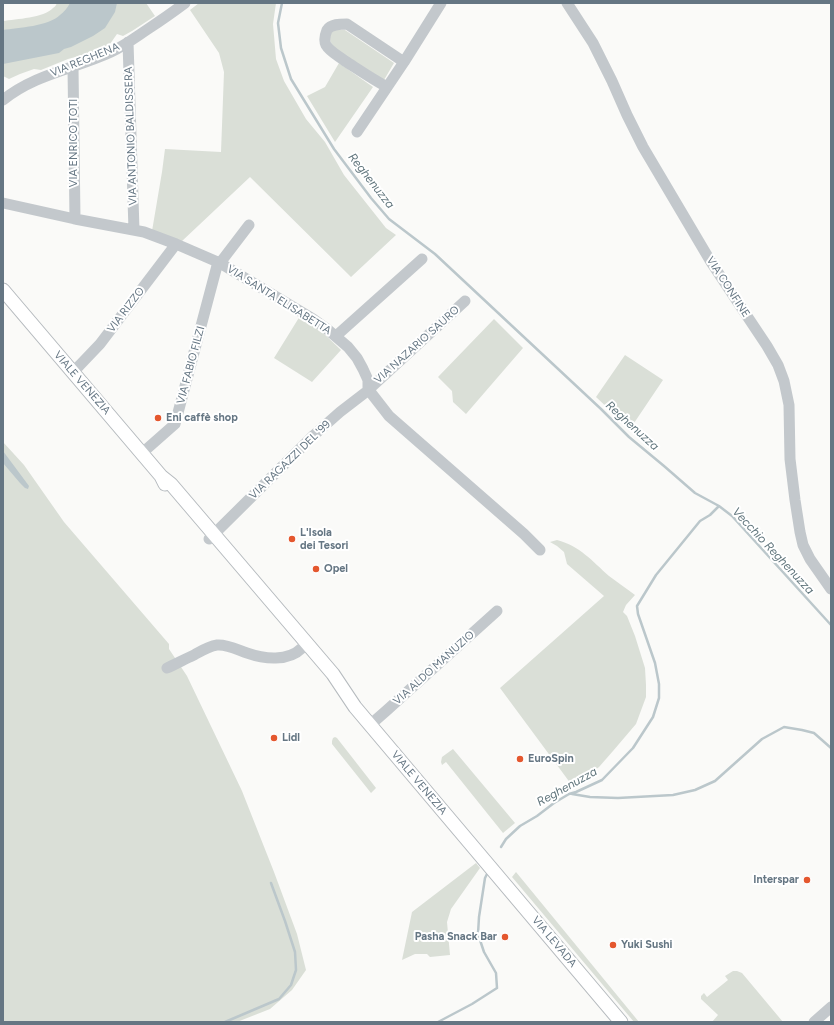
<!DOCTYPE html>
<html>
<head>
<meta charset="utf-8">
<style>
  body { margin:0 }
  #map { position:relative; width:834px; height:1025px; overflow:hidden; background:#fafaf8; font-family:Figtree,sans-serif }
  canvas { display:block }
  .frame { position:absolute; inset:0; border:4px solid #657683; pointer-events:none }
</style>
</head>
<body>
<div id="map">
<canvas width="834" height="1025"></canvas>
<div class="frame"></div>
</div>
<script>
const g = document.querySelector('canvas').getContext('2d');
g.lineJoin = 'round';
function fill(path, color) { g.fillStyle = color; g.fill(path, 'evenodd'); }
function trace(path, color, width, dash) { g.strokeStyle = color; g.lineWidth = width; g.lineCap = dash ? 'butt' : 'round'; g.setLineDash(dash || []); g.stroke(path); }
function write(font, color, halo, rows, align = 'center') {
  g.font = font + ' Figtree,sans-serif'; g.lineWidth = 4; g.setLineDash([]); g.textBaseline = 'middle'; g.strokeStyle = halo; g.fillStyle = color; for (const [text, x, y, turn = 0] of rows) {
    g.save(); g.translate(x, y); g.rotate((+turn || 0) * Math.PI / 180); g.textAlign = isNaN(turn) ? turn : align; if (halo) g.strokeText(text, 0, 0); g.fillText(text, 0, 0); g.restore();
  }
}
fill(new Path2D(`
  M57 3H146L155 16 132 31 123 36 117 34 110 44 90 53 68 59 41 70 34 69 20 74 9 79 3 76V21C16 19 44 18 53 8 55 7 56 5 57 3Z
  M199 3H276L273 24 276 59 284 81 306 119 325 142 344 175 386 228 396 235 351 277 250 177 181 242 152 231 162 172 165 149 221 152 224 72 219 53 190 10Z
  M336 29 345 30 394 63 384 80 333 48 329 37 331 32Z
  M339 63 373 87 335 142 307 96 325 87Z
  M300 316 319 329 341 350 312 382 274 358Z
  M494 319 523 348 466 414 453 402 452 391 438 377Z
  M625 355 663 380 630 429 596 397Z
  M3 442 24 465 64 522 169 644V649L187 676 242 791 274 872 297 934 306 970 292 990 270 1009 237 1022H3Z
  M557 540C580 546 592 561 609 576 617 582 626 588 635 595L626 605 623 612 627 616 635 636 645 668 646 685V697L636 724 613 751 599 767 586 777 571 784 500 688 604 596 567 564 564 552 557 546 550 542Z
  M335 737 337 738 376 788 371 793 332 744V741L333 738Z
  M453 749 515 823 503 833 446 762 442 765 441 762 442 757Z
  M476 863 480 868 451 909 447 922 450 955 430 957 427 954H415L402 960 412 912Z
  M516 872 639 1022H634L512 877Z
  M733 971H737L742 973 783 1022H712L718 1015 701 999V996L704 993 707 997 728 980 725 976Z`), '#dadfd7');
fill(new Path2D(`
  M70 3H117L115 12 105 28 93 36 71 47 64 49 59 53 3 64V30C18 28 49 26 60 15 64 12 68 7 70 3Z
  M3 451 29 486 28 489 25 488 20 483 3 463Z`), '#bbc7cb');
trace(new Path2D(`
  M282 3 278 23 281 48 291 79 334 149 371 198 389 219 435 254 601 409 629 437 664 466 695 493 719 506 710 515 700 521 656 575 637 606 638 614 655 663 659 684V698L653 717 633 748 602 780 576 792 569 794 554 803 537 816 520 826 506 839 501 847
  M719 506 732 516 831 625
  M572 794 590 797 618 798 673 795 695 790 715 781 762 739 784 727 802 730 814 733 831 748
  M225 1022 279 999 291 985 296 970 295 952 285 921 271 883
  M438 1022 472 1004 497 988 496 973 484 952 478 934 479 917 485 878 488 872`), '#bbc7cb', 2.5);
const major = new Path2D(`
  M3 290 161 476 165 484
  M161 476 171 484 333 674 355 707 621 1022`);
trace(major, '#b5babe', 15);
trace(new Path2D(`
  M567 3 593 43 612 81 627 115 643 147 711 262 767 346 778 365 784 381 789 405 790 459 795 500 800 532 803 545 810 559 831 589
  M128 42 134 230
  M73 67 75 219
  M387 87C372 79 359 70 345 61 339 56 330 52 326 45 324 41 325 35 327 30 331 24 340 24 347 24L404 62
  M3 100C35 74 74 69 111 52 124 46 136 37 148 29 160 21 173 12 185 3
  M357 132 404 62 441 3
  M3 203 75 219 144 232 176 244 220 263 313 319 327 329 348 347 357 358 363 369 368 380V389L389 416 524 534 540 550
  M220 263 249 225
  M336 336 422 259
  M72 372 79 366 100 344 176 244
  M141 454 175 424 218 262
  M209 539 314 435 340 412 366 392 465 301
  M167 668C176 664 185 659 194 655 201 651 209 646 217 645 227 644 238 650 247 653 264 659 288 662 302 648
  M370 725 386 711 497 611
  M814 1022 831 1007`), '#c3c8cc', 11);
trace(major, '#fff', 13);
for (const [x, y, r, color] of [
  [158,418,4,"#e4572e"],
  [292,539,4,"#e4572e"],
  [316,569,4,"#e4572e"],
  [274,738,4,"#e4572e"],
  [520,759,4,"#e4572e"],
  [807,880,4,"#e4572e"],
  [505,937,4,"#e4572e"],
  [613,945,4,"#e4572e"]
]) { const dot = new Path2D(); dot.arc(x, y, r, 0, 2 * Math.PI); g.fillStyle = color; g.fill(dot); trace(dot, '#fff', 1.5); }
write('11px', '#657683', '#fff', [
  ["VIA REGHENA",85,60,-22],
  ["VIA ANTONIO BALDISSERA",131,136,-92],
  ["VIA ENRICO TOTI",74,143,-90],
  ["VIA CONFINE",728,287,57],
  ["VIA SANTA ELISABETTA",279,300,32],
  ["VIA RIZZO",126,310,-53],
  ["VIA NAZARIO SAURO",417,345,-42],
  ["VIA FABIO FILZI",191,365,-75],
  ["VIALE VENEZIA",82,383,49],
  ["VIA RAGAZZI DEL '99",290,460,-44],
  ["VIA ALDO MANUZIO",434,668,-42],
  ["VIALE VENEZIA",419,783,50],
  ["VIA LEVADA",554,942,50]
]);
write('bold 11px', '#657683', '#fff', [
  ["Eni caffè shop",166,418],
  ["L'Isola",300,533],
  ["dei Tesori",300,546],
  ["Opel",324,569],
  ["Lidl",282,738],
  ["EuroSpin",528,759],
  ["Interspar",799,880,"right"],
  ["Pasha Snack Bar",497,937,"right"],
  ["Yuki Sushi",621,945]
], 'left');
write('italic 12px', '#60757c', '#fff', [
  ["Reghenuzza",371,181,52],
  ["Reghenuzza",632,426,42],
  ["Vecchio Reghenuzza",773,551,47],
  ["Reghenuzza",567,787,-29]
]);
</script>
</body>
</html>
